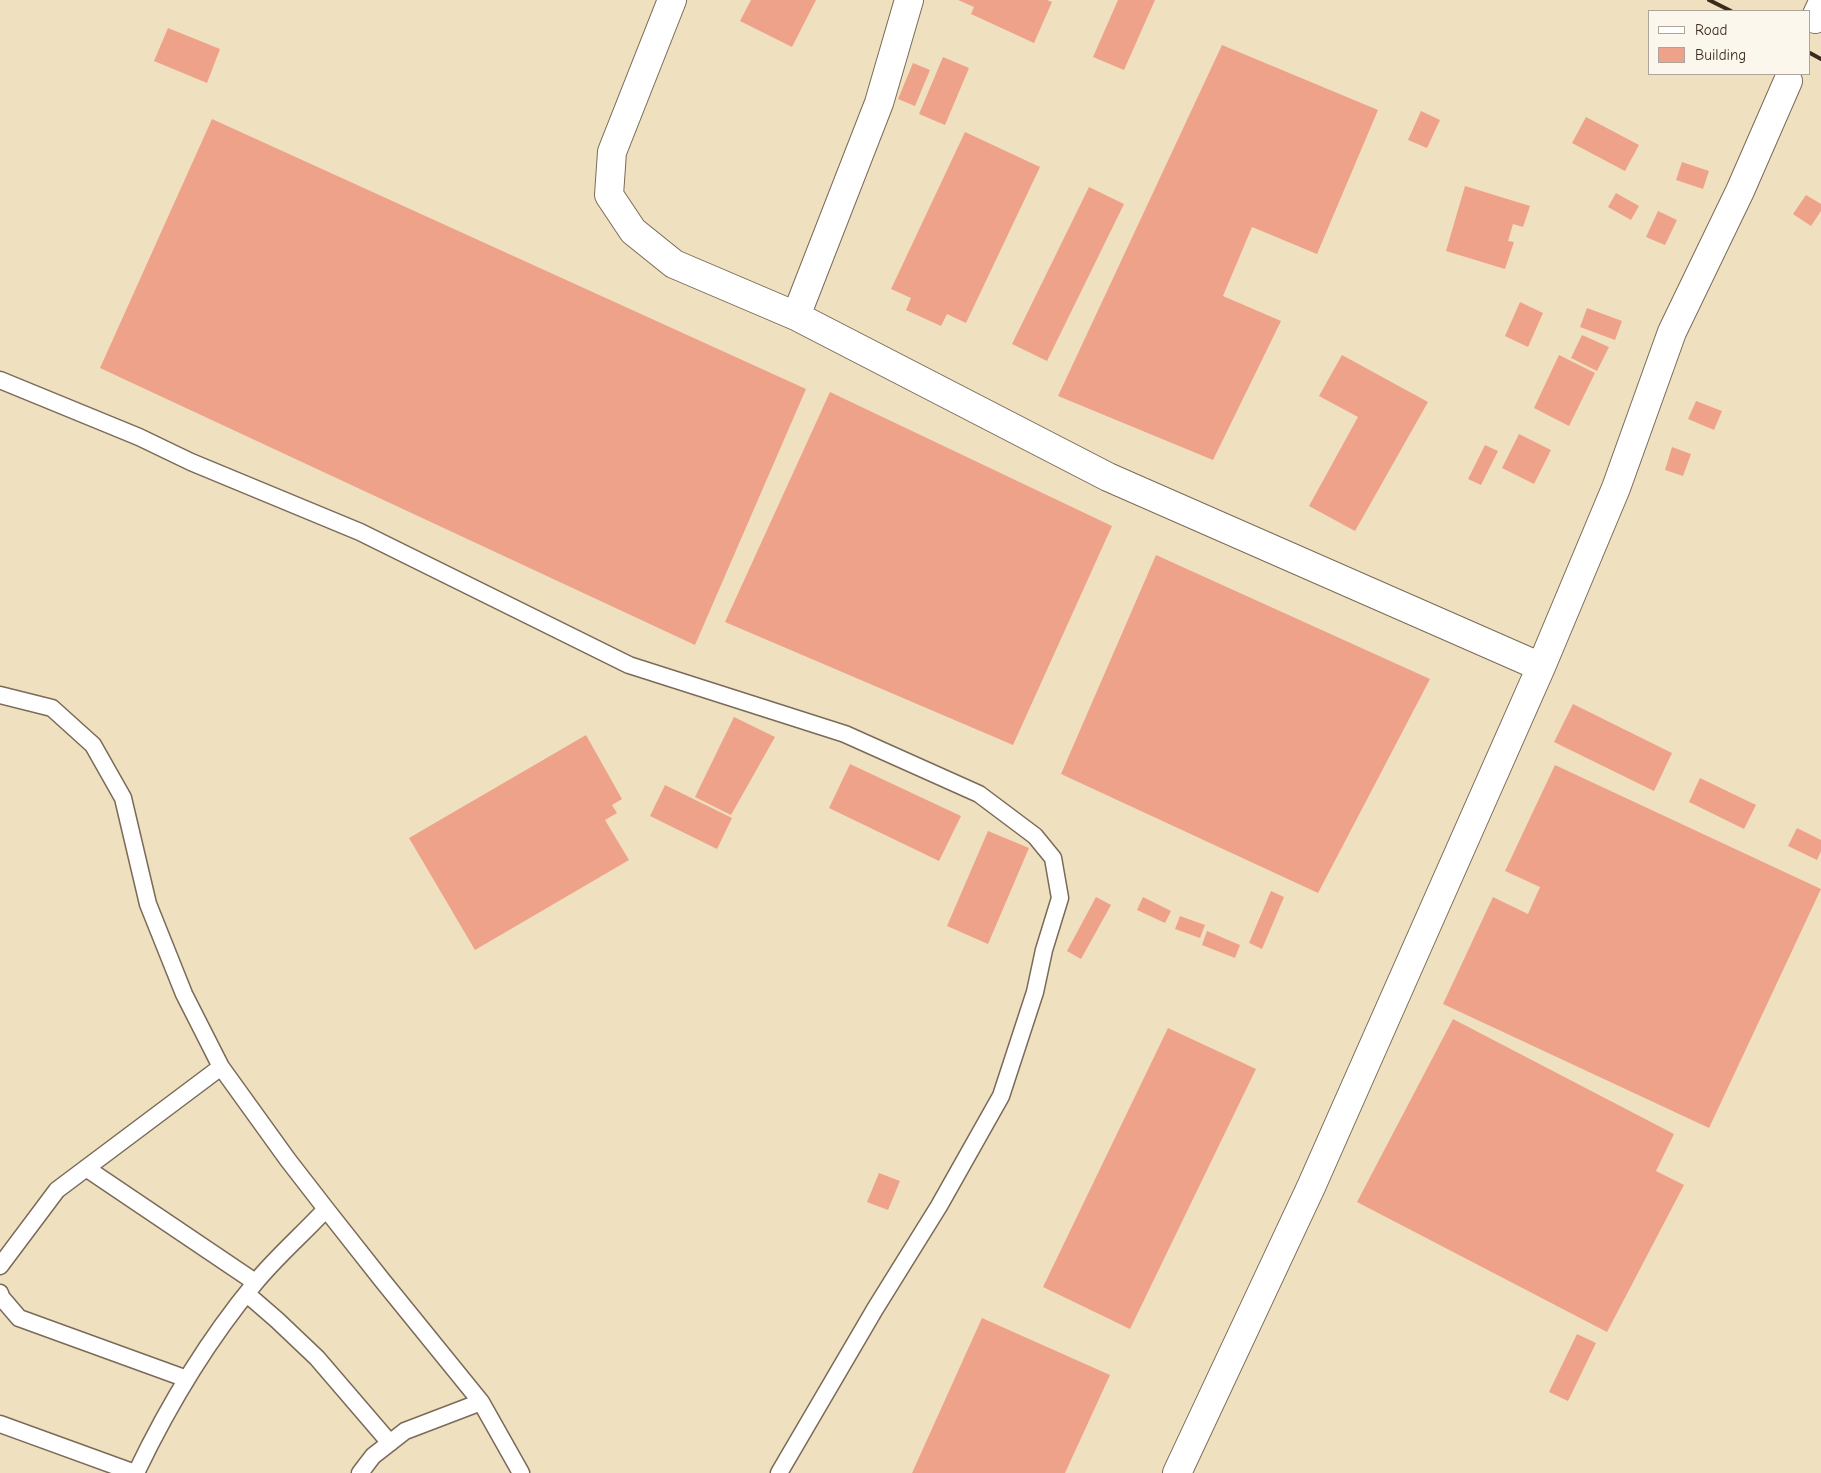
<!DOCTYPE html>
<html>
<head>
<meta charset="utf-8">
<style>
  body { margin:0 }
  #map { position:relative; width:1821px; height:1473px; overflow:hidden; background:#efe0c0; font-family:"Comic Neue",sans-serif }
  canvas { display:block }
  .legend { position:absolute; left:1648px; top:10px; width:162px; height:65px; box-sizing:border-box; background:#fbf7ec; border:1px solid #aea59a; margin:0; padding:6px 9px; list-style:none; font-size:15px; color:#3b2a1e }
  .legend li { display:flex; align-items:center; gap:10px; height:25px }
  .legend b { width:25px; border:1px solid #aea59a }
</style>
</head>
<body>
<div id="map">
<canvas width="1821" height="1473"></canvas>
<ul class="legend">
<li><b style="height:6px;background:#fff"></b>Road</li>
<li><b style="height:14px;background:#efa28a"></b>Building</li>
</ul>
</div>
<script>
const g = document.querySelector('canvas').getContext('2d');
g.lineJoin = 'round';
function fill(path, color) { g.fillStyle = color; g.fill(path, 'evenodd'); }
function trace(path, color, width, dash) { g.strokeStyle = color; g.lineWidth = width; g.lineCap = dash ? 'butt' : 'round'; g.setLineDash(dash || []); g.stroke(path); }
fill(new Path2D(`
  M751 0H816L792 47 740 21Z
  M958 0H1047L1052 2 1034 43 971 14 974 7Z
  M1118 0H1155L1124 70 1093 57Z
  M168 28 220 49 207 83 154 61Z
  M1222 45 1378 110 1317 254 1252 227 1223 296 1281 321 1213 460 1058 396Z
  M943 57 969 68 945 125 919 114Z
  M913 63 930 70 915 106 898 99Z
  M1421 111 1440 120 1427 148 1408 140Z
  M1586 117 1639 145 1625 171 1572 143Z
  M212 119 806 389 695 645 100 368Z
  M965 132 1040 167 966 323 947 314 941 326 906 310 911 298 891 289Z
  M1682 162 1709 171 1703 189 1676 180Z
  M1465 186 1530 206 1523 227 1513 224 1508 241 1514 242 1505 269 1446 251Z
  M1089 187 1124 204 1047 361 1012 344Z
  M1616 193 1639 206 1631 220 1608 207Z
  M1806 195 1821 204V211L1811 226 1793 214Z
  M1658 211 1677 220 1665 245 1646 237Z
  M1520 302 1543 313 1528 347 1505 336Z
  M1587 308 1622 321 1615 340 1580 327Z
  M1582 335 1609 347 1597 371 1571 358Z
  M1342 355 1428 402 1355 531 1309 506 1358 417 1319 396Z
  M1559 355 1595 373 1569 426 1534 408Z
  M830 392 1112 526 1013 745 725 622Z
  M1696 401 1722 411 1714 430 1688 419Z
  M1519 434 1551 450 1534 484 1502 468Z
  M1485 445 1498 451 1481 485 1468 479Z
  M1672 447 1691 454 1683 476 1665 470Z
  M1156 555 1430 679 1318 893 1061 774Z
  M1573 704 1672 753 1654 791 1554 742Z
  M734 717 775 737 731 815 695 797Z
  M586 735 622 799 612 805 617 813 605 820 629 860 475 950 409 838Z
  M850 764 961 816 939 861 829 808Z
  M1555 765 1821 889 1709 1128 1443 1004 1493 897 1528 914 1540 887 1505 871Z
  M1700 778 1756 805 1744 829 1689 802Z
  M665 785 732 818 717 849 650 816Z
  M1797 828 1821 840V851L1817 860 1788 846Z
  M988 831 1029 848 988 944 947 926Z
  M1271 891 1284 897 1262 949 1249 943Z
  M1096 897 1111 905 1081 959 1067 951Z
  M1143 897 1171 911 1165 923 1137 910Z
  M1180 916 1205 925 1200 938 1175 929Z
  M1207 931 1240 945 1235 958 1202 945Z
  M1453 1019 1674 1134 1656 1171 1684 1185 1607 1332 1357 1202Z
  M1168 1028 1256 1069 1130 1329 1043 1287Z
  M879 1173 900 1181 888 1210 867 1202Z
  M982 1318 1110 1375 1065 1473H912Z
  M1577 1334 1596 1343 1568 1401 1549 1392Z`), '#efa28a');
const service = new Path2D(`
  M0 380 139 437 191 462 360 532 629 665 845 734 979 794 1035 836 1053 858 1060 898 1044 950 1035 992 1001 1096 939 1206 875 1309 779 1473
  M0 695 52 708 93 745 123 798 148 904 184 994 221 1067
  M86 1168 255 1282
  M0 1266 57 1190 221 1067 288 1160 326 1209 382 1280 481 1402 521 1473
  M0 1293 1 1297 19 1318 187 1379
  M247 1294 277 1320 317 1358 390 1443
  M0 1424 135 1473
  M136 1473C168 1406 207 1341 255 1283 276 1257 303 1234 326 1209
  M360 1473 373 1456 405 1431 481 1402`);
const minor = new Path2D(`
  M672 0 612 152 609 195 633 231 674 264 796 316 1108 477 1541 667
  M1815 19 1821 6
  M796 316 879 103 909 0
  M1177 1473 1311 1187 1541 667 1616 488 1672 332 1740 191 1788 81`);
trace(service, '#7a6a57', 19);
trace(minor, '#7a6a57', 30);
trace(service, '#fff', 16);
trace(minor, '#fff', 28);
trace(new Path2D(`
  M1709 0 1731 11
  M1810 53 1821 59`), '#3b2a1e', 4);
</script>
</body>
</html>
